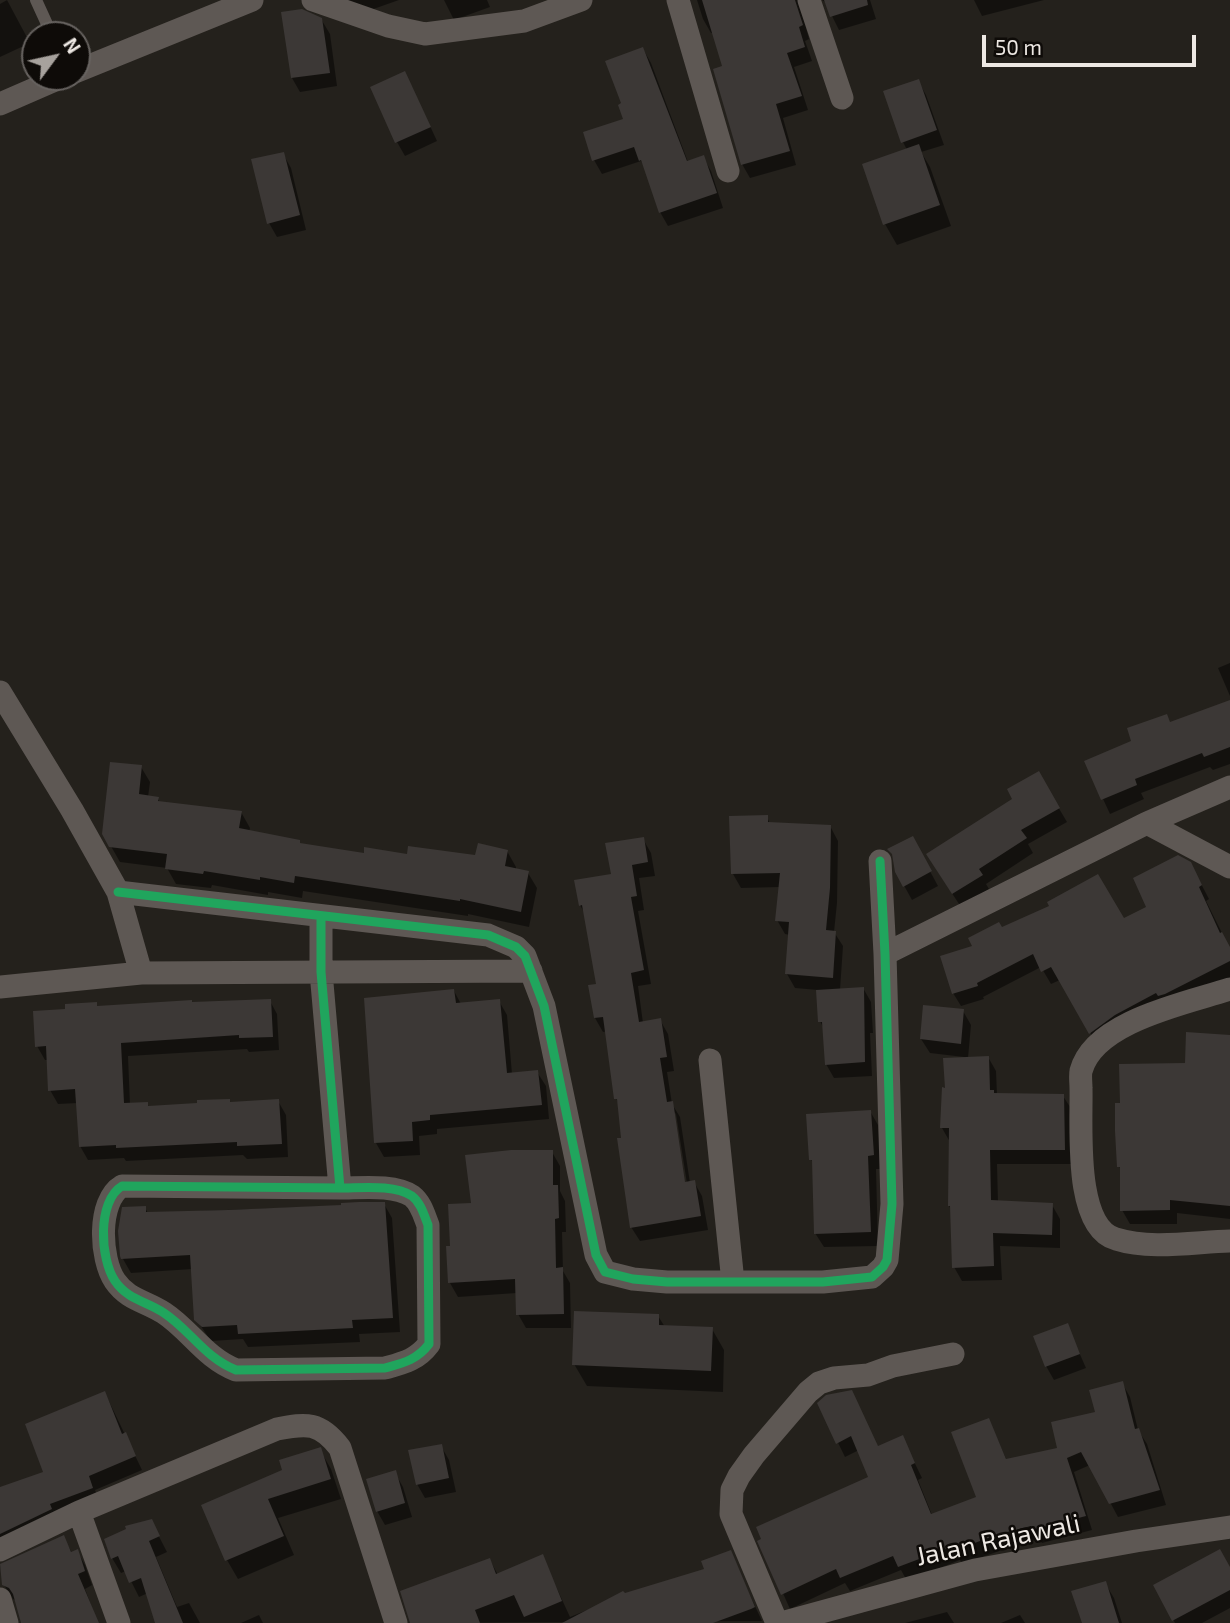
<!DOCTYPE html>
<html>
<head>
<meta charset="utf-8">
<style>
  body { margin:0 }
  #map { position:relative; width:1230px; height:1623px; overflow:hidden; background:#24211c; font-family:"Exo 2",sans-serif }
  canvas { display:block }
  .north { position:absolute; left:21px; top:21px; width:70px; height:70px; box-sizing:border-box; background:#0e0b08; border:2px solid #676360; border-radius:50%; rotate:57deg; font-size:19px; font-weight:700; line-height:28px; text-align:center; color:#ede8e3 }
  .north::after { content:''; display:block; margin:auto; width:24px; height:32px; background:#a7a29d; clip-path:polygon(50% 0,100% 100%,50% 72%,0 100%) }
  .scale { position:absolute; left:982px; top:35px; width:214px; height:32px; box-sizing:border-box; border:4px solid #ede8e3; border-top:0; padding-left:9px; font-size:21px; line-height:24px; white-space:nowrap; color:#ede8e3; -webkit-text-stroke:5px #0e0b08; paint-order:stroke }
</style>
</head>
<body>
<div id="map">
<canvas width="1230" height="1623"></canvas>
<div class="north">N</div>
<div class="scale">50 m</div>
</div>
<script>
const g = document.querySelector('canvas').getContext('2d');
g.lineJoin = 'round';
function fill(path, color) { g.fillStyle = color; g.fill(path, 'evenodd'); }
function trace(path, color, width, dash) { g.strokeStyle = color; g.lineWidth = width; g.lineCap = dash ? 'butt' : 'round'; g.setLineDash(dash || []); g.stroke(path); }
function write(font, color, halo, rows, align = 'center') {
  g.font = font + ' "Exo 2",sans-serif'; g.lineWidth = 5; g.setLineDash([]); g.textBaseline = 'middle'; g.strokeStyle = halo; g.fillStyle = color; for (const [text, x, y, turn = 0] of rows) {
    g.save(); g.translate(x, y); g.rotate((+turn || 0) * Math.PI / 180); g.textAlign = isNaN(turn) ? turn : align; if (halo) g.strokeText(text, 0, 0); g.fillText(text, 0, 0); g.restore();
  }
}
fill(new Path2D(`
  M7 0 30 43 0 57V4Z
  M340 0H399L362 13Z
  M444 0H487L490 7 454 20Z
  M697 0H820L802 13 809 39 805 41 812 61 794 67 808 110 783 118 796 165 750 178 742 164 724 68 713 33H711L703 19Z
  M822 0H870L876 19 839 30 825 2Z
  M974 0H1044L982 16Z
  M321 19 330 34 337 86 300 92 292 78Z
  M643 49 651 63 688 162 703 157 711 171 723 208 668 226 660 212 647 171 641 161 602 174 594 160 625 120 624 104Z
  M918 81 926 95 944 145 921 152 930 167 951 226 897 245 885 224 907 150 903 142Z
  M412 87 437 141 405 156 397 142Z
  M283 154 291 168 306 230 277 237 269 223Z
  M1230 663V696L1218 668Z
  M1230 723V764L1213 770 1210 767 1141 793 1144 799 1110 814 1086 762 1171 724Z
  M141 767 150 782 148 797 158 799 160 803 241 812 250 828 249 832 301 845 365 855 477 857 507 851 516 867V870L528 873 537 888 529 927 468 914V916L303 891 302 898 268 892V895L212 885 211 888 176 884 167 868 120 862 104 834Z
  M1038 773 1067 822 1028 844 1033 853 986 884 989 889 961 907 936 869 1015 799Z
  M767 817 770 824 830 826 838 841 837 903 834 932 843 946 840 990 863 988 871 1002 873 1033H870L872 1076 834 1078 826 1064 824 1029 820 1021 818 990 795 988 787 974 790 935 785 934 777 920 780 887 741 888 733 874Z
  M912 838 938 886 912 900 896 871Z
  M643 839 651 853 655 876 639 878 644 910 638 911 651 984 638 986 643 1023 660 1020 668 1034 674 1071 667 1072 672 1104 680 1117 690 1183 694 1182 702 1196 708 1230 640 1241 631 1227 619 1104 616 1098 607 1031 603 1032 595 1018 598 985 585 914 580 905 613 875ZM672 1110 676 1114 688 1190 684 1191Z
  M1198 878 1209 899 1206 901 1230 949V978L1098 1046 1060 980 1051 984 1041 967 983 997 984 999 961 1006 953 993 975 947 1001 930 1123 921Z
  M454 991 461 1004 499 1001 507 1015 512 1074 537 1072 546 1086 549 1119 437 1129V1134L419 1136 420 1155 384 1157 376 1143Z
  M270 1001 277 1014 279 1050 249 1052 247 1049 128 1056 130 1105 147 1104 149 1107 278 1101 286 1115 288 1157 247 1159 243 1155 126 1161 124 1158 88 1160 80 1146 78 1103 58 1104 50 1090 48 1060H45L37 1046 67 1010 96 1004 98 1008Z
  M963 1011 971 1025 968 1058 988 1057 996 1071 997 1095 1063 1096 1072 1110V1164H997L998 1202 1052 1205 1060 1219V1248L1000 1246 1002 1280 962 1281 954 1267 952 1211 949 1206 950 1142 942 1128 946 1089 964 1057 930 1053 921 1039Z
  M1230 1037V1219L1177 1213V1224H1130L1122 1210V1172L1119 1166 1122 1104Z
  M870 1111 878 1125 881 1169H876L878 1246 824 1247 815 1233 814 1165 811 1159Z
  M552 1152 560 1166V1191L565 1201 566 1232H562L563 1271 570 1283 571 1328H526L518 1314 517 1293 458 1297 450 1283 452 1248 473 1204Z
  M384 1204 392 1218 400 1332 359 1334 360 1342 248 1347 243 1339 211 1341 196 1319 193 1269 131 1273 123 1259 145 1208 148 1213Z
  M658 1316 665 1327 712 1329 724 1350 723 1392 587 1386 574 1364Z
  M1067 1325 1086 1368 1054 1380 1046 1366Z
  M1122 1383 1130 1397 1138 1430 1147 1444 1166 1505 1118 1517 1090 1465 1074 1472 1092 1530 1042 1543 1039 1539 1008 1548 962 1564 960 1560 907 1581 901 1570 850 1591 845 1583 790 1609 760 1542 871 1478 859 1450 845 1457 819 1404 879 1447 902 1437 922 1478 918 1480 932 1515 978 1498 989 1420 1007 1461 1060 1449 1098 1413Z
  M105 1393 142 1470 95 1490 100 1502 0 1553V1488L45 1473Z
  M441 1446 449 1460 456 1492 425 1498 417 1484Z
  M320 1450 331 1469 341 1499 278 1518 294 1555 238 1579 227 1560 284 1471Z
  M395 1473 403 1487 412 1517 385 1525 377 1511Z
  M151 1521 167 1552 156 1557 177 1607 189 1603 200 1623H157L148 1593 139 1597 126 1571 121 1573 112 1558Z
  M63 1537 72 1553 77 1551 85 1565 92 1585 85 1589 98 1623H21L17 1601 13 1599 4 1585 0 1564H6Z
  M730 1553 762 1621 411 1623 490 1560 498 1575 542 1556 570 1617 624 1595 706 1570Z
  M1230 1569V1608L1202 1623H1175L1155 1586Z
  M1105 1583 1114 1598 1122 1623H1084Z
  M947 1612 954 1623H905Z
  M259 1615 263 1623H241Z
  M1020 1615 1025 1623H1001Z`), '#0007');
fill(new Path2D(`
  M702 0H795L803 25 799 27 805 47 787 53 802 96 776 104 790 151 741 165 713 69 722 66Z
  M824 0H867L868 5 830 17Z
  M302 9 322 18 330 73 291 78 281 12Z
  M643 47 687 161 704 155 717 193 659 213 641 160 639 161 634 147 592 161 583 132 623 119 618 105 621 103 605 61Z
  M405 71 431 127 395 143 370 87Z
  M919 79 937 130 901 143 883 91Z
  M919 144 940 205 883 225 862 164Z
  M284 152 300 215 267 224 251 159Z
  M1230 700V747L1204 757 1202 753 1135 779 1137 785 1101 800 1084 761 1131 741 1127 728 1167 714 1170 722Z
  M110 762 142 765 139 794 159 797 158 801 242 811 239 828 300 840V843L364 853V847L407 854 408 846 475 855 478 843 508 850 505 866 529 871 521 912 460 899V901L295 876 294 883 260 877V880L204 871 203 874 165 869 167 854 109 847 102 834Z
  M1039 771 1060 808 1021 830 1027 838 979 869 983 875 952 894 926 854 1012 799 1007 789Z
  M768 815V822L831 825 830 888 826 930 836 931 833 978 785 974 789 922 775 921 780 873 731 874 729 816Z
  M913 836 932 871 903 887 895 872 892 854 887 849Z
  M644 837 648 862 632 865 637 896 631 897 644 970 631 973 639 1022 661 1018 667 1057 660 1058 667 1102 673 1101 685 1182 695 1180 701 1216 630 1228 617 1138H621L617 1099H614L603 1017 594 1018 588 985 596 984 582 905 579 906 574 880 611 874 605 843Z
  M1178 855 1191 862 1202 885 1199 887 1220 933 1222 932 1230 947V961L1165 994 1158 996 1156 993 1115 1015 1089 1034 1051 967 1041 972 1033 954 977 983 978 986 952 994 940 956 972 946 968 938 999 922 1002 927 1049 906 1047 902 1098 874 1124 918 1146 907 1133 878Z
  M864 987 865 1062 825 1065 822 1022H818L816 990Z
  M454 989 456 1003 500 999 507 1073 538 1070 542 1105 430 1115V1120L412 1122 413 1141 374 1143 364 998Z
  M271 999 273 1037 239 1038V1035L121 1043 124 1103 148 1102V1106L197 1103V1100L230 1099V1102L279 1099 282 1144 237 1146V1142L116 1148V1145L79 1147 75 1089 48 1091 46 1046 35 1047 33 1011 65 1009V1004L97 1002V1006L192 1000V1002Z
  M923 1005 964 1009 961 1044 920 1039Z
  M1186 1032 1230 1035V1206L1170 1200V1210L1120 1211V1167H1117L1115 1131V1103H1120L1119 1064 1185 1063Z
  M989 1056 990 1090H994V1093L1064 1094 1065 1150H990L991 1200 1053 1203 1052 1235 993 1233 994 1266 952 1268 950 1206H948L949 1128H940L942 1087 945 1088 943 1058Z
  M871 1110 874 1155 868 1156 871 1232 814 1234 812 1160H809L806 1114Z
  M511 1150H553V1185H558L559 1218 555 1219 556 1268 563 1267 564 1314 516 1315 515 1279 448 1283 446 1246H450L448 1204 471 1203 465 1155Z
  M359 1202H385L393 1318 352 1320 353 1328 238 1334 237 1325 202 1327 194 1320 190 1255 121 1259 120 1256 118 1231 122 1207 146 1206V1212L228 1210 341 1205V1203Z
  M574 1311 659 1314V1325L713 1327 711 1371 572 1365Z
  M1068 1323 1080 1354 1045 1367 1033 1336Z
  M1123 1381 1135 1429 1139 1428 1160 1490 1109 1504 1081 1452 1067 1458 1086 1516 1032 1530 1031 1526 999 1534 953 1551 951 1547 898 1567 893 1556 840 1578 836 1569 781 1595 757 1541 761 1539 756 1527 868 1477 851 1436 836 1444 817 1403 826 1395 852 1390 878 1446 903 1435 915 1463 911 1465 931 1514 976 1497 951 1432 989 1418 1006 1459 1057 1448 1051 1422 1095 1412 1089 1390Z
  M105 1391 122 1434 126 1432 136 1456 89 1476 93 1488 50 1504 52 1509 0 1534V1487L43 1472 25 1424Z
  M442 1444 449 1478 416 1485 408 1450Z
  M321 1447 331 1479 268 1499 284 1536 225 1561 201 1505 282 1470 279 1460Z
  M396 1470 405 1503 376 1512 366 1479Z
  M152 1519 160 1536 149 1541 183 1623H155L141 1578 129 1583 118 1556 111 1559 104 1539 126 1529 125 1526Z
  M64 1535 71 1552 78 1549 85 1571 78 1574 99 1623H21L13 1594 9 1588 2 1585 0 1564Z
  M1220 1549 1230 1567V1590L1172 1621 1153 1585Z
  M731 1550 755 1607 751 1609 713 1623H562L623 1591 625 1593 704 1569 701 1561Z
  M543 1554 562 1601 524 1617 514 1595 475 1610 480 1623H410L400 1591 490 1558 496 1574Z
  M1106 1581 1119 1623H1082L1071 1591Z`), '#3c3836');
trace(new Path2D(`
  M36 0 52 35`), '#5e5854', 12);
trace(new Path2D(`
  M313 0 388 26 425 34 524 21 581 0
  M678 0 728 171
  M809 0 842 98
  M77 71 252 0
  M0 104 62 77
  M0 692 72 810 118 892 141 973
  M1147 823 1230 867
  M118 892 488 935 516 947 525 956 544 1006 596 1255 605 1272 633 1279 667 1282H823L872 1277 883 1267 887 1260 892 1204 885 954 880 861
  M321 916V972L340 1188 122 1186C97 1201 100 1259 115 1281 128 1300 146 1301 164 1313 190 1330 205 1358 236 1370L385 1368C403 1363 417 1360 429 1344L428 1225C424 1215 421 1203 412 1196 394 1184 361 1188 340 1188
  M885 954 1147 823 1230 787
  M0 987 141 973 531 971
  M1230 989C1187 1003 1094 1021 1081 1071 1080 1076 1081 1083 1081 1088 1082 1124 1073 1227 1116 1239 1151 1250 1194 1242 1230 1241
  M710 1060 733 1282
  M79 1512 119 1623
  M0 1550 79 1512 277 1429C307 1423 320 1422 340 1448L396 1623
  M0 1599 7 1623
  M777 1623 731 1514 732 1490 739 1476 754 1455 808 1392 819 1383 834 1378 868 1375 893 1366 953 1354
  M781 1623 975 1570 1136 1541 1230 1527`), '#5e5854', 23);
trace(new Path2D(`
  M118 892 488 935 516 947 525 956 544 1006 596 1255 605 1272 633 1279 667 1282H823L872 1277 883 1267 887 1260 892 1204 885 954 880 861
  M321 916V972L340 1188 122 1186C97 1201 100 1259 115 1281 128 1300 146 1301 164 1313 190 1330 205 1358 236 1370L385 1368C403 1363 417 1360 429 1344L428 1225C424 1215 421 1203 412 1196 394 1184 361 1188 340 1188`), '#20a55d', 9);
write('26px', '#ede8e3', '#0e0b08', [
  ["Jalan Rajawali",998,1540,-12]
]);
</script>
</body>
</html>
